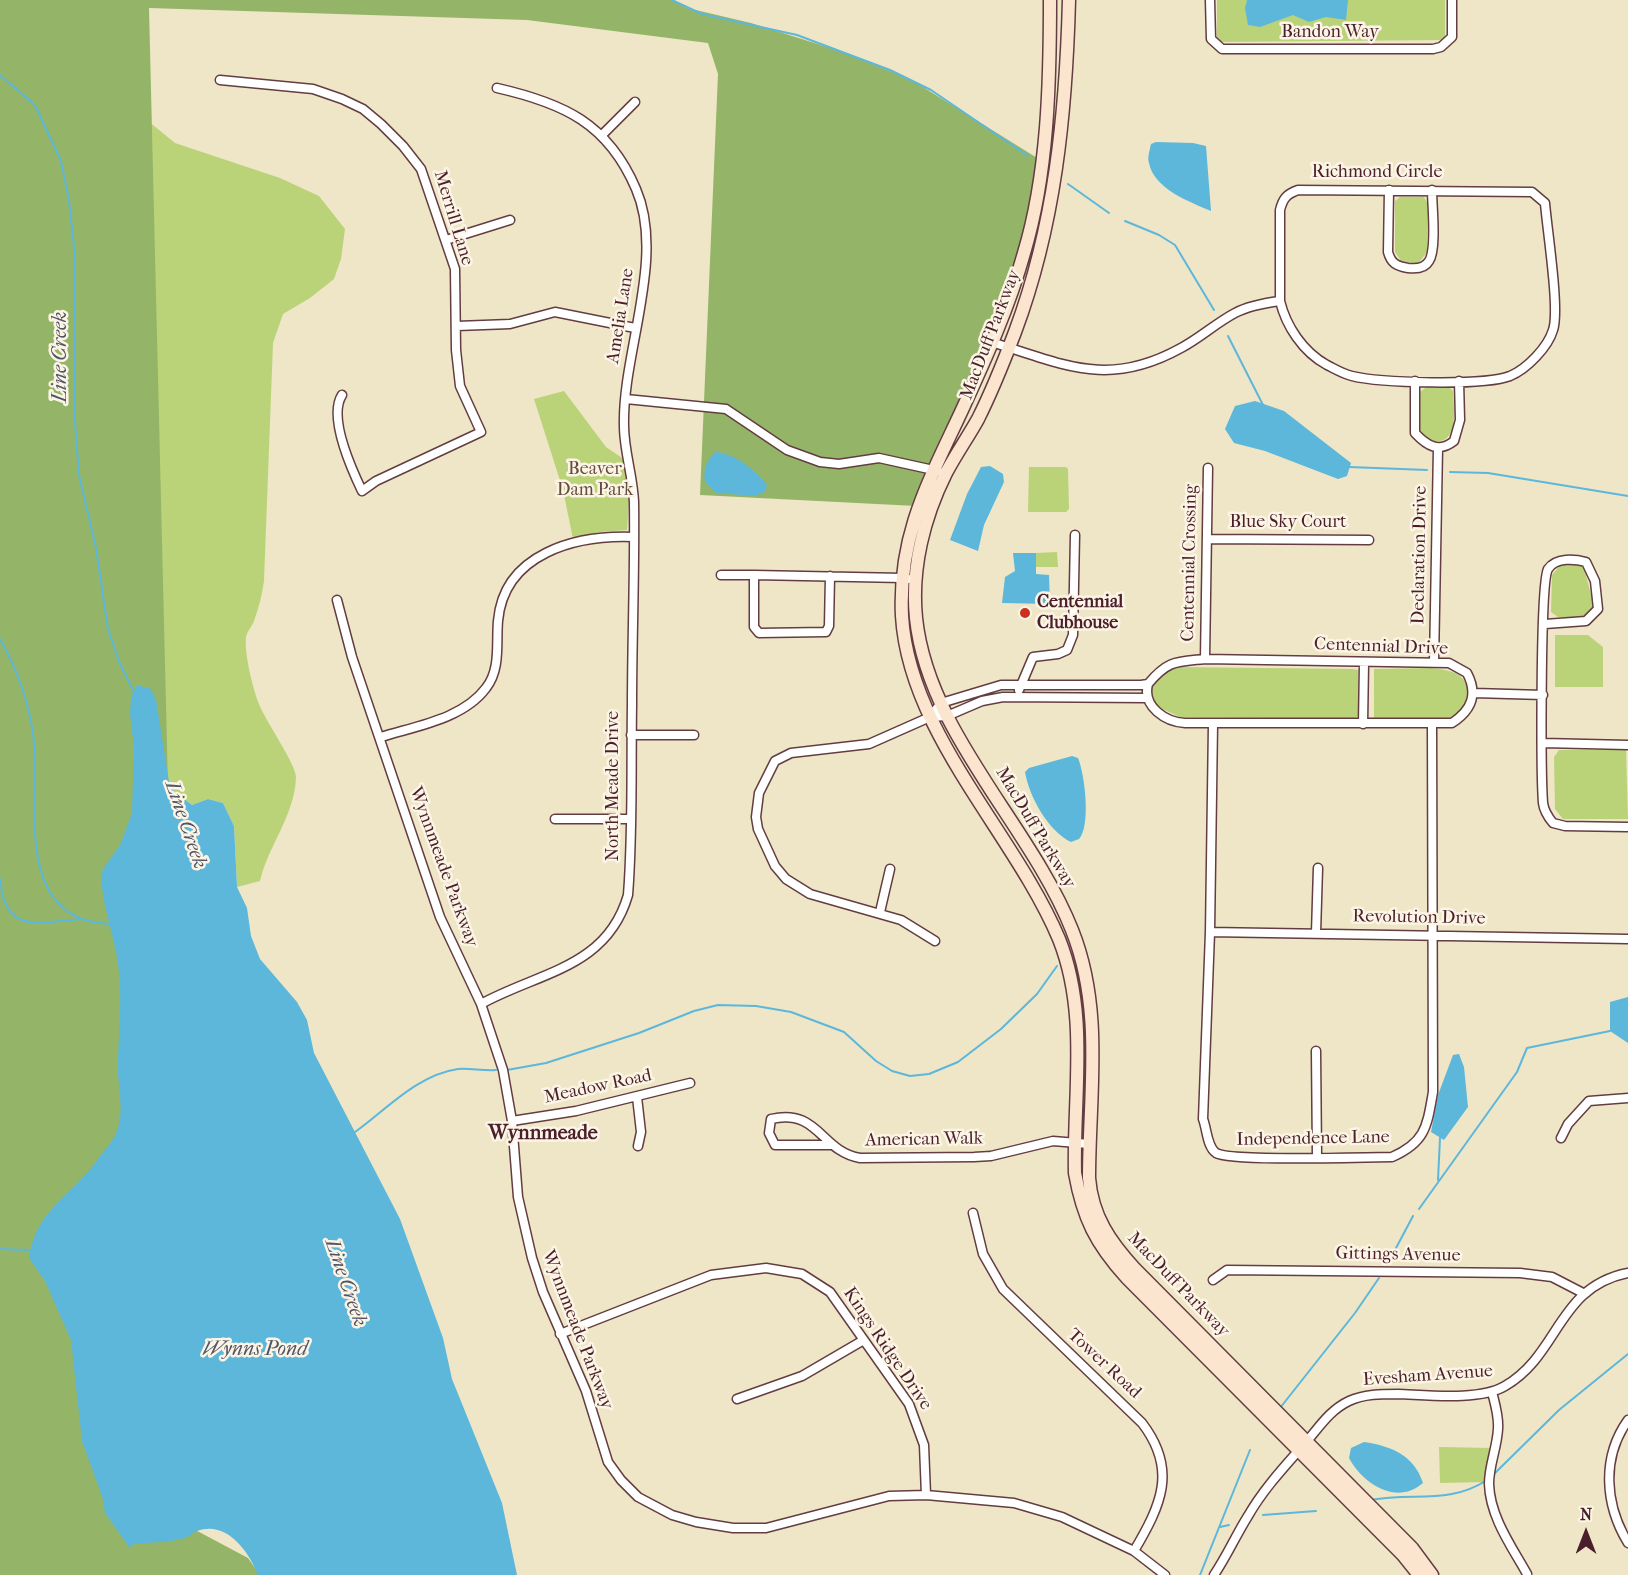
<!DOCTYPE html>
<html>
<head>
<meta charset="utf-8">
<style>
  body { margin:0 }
  #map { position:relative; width:1628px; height:1575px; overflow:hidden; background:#eee6c7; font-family:"IM FELL French Canon",serif }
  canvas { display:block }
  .north { position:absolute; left:1556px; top:1503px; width:60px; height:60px; -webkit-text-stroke:4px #fcf5e5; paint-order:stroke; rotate:0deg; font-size:16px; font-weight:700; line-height:24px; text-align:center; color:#4a1f2b }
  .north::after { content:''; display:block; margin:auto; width:21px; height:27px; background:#4a1f2b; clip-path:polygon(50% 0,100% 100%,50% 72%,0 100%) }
</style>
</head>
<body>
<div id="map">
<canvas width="1628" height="1575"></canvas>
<div class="north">N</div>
</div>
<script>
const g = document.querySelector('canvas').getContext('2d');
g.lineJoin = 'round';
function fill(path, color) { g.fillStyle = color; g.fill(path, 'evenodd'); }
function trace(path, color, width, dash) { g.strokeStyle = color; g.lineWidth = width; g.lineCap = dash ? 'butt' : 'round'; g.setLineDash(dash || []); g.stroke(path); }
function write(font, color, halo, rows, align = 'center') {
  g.font = font + ' "IM FELL French Canon",serif'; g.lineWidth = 5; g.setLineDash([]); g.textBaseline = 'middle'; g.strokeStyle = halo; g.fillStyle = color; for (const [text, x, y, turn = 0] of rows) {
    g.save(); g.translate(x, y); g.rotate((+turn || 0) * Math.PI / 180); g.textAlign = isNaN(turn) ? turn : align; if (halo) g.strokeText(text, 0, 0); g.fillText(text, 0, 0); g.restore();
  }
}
fill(new Path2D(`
  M0 0 175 143 280 178 319 196 345 229 341 259 334 279 310 298 283 314 273 343 264 581C262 595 259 607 254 621 252 626 247 632 246 637 244 653 253 689 259 704 266 722 296 764 296 777 295 815 268 846 260 881L237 887 234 826 223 803 208 799 192 805 170 788Z
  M1217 0H1445V40L1217 42Z
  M1400 197H1424L1428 204 1427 252 1418 264 1401 261 1395 252V201Z
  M1429 385 1448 386 1453 391C1454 411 1460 449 1428 440L1420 430V392Z
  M564 391 606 447 625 460 630 484 627 530 599 532 573 539 563 490 534 399Z
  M1029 467H1066L1068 469 1069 509 1066 512H1028Z
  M1057 552 1058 567H1036V553Z
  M1561 564H1577L1584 568 1594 606 1584 617H1558L1551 612 1552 575Z
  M1555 635H1588L1603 647V687H1555Z
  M1176 667 1353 669 1358 670V716L1354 719 1180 717 1158 707 1150 693 1155 678Z
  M1431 668C1459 671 1471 676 1467 706L1447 720 1374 719V669Z
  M1559 750H1626L1628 819H1563L1555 809 1554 757Z
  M1439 1447 1492 1448 1486 1482 1440 1483Z`), '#bbd378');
fill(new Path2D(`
  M0 0H674L687 8 751 23 843 52 910 79 1042 161 1024 253 916 506 700 495 718 74 708 43 527 20 149 8 186 1525 248 1558 260 1575H0Z`), '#94b568');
fill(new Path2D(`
  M1247 0H1348L1346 20 1326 17 1309 22 1293 15 1260 27 1248 25 1245 8Z
  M1156 142 1193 143 1206 146 1211 211C1190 202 1154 189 1149 163 1147 158 1150 149 1151 144Z
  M1255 401 1284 411 1351 463 1347 476 1338 479 1265 451 1234 443 1225 429 1235 406Z
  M715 452C735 453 755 470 767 485L765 492 754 496 716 493 705 482C703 468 706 462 715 452Z
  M990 466 1003 474 1004 482 984 525 978 551 950 540 967 494 981 467Z
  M1013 553H1036V574L1049 575 1050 604 1002 603 1005 577 1015 571Z
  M137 685 151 689 156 700 170 788 192 805 208 799 223 803 234 826 237 887 247 908 251 936 260 959 297 1002 307 1020 314 1053 400 1219 443 1338 452 1379 502 1503 517 1575H258C249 1551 226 1520 197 1531 192 1533 189 1537 185 1538 170 1543 149 1542 134 1544L130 1548 105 1513 103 1499 82 1441 71 1340 45 1281 29 1258C36 1208 73 1196 98 1159 105 1149 115 1140 118 1128 124 1108 118 1089 118 1069 118 1034 123 999 118 964 114 935 103 908 101 878L103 869 120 845 132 813 134 747 130 714 131 697Z
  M1072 756 1078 758C1085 775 1091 826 1079 839L1071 842C1048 831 1029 796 1025 772L1029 768Z
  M1628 997V1043L1610 1031V1002Z
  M1459 1054 1464 1067 1468 1107 1444 1140 1431 1132 1438 1095 1453 1055Z
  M1364 1442C1391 1446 1414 1455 1423 1483 1397 1506 1363 1484 1349 1458L1351 1448Z`), '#5cb7da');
trace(new Path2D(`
  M672 0 702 14 797 35 890 70 931 90 1028 156
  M0 75 35 105 61 161 69 200 74 247 75 423 79 475 96 548 108 629 120 664 134 692
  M1068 184 1109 213
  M1125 221 1159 235 1175 245 1214 310
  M1228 336 1263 405
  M1349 467 1427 470
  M1450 472 1488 473 1628 496
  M0 639C16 667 29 702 33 734 41 789 15 894 82 919 91 922 101 923 109 924
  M0 879C5 936 39 922 82 919
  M507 1070 546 1063 639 1033 694 1011 718 1005 756 1006 791 1012 844 1032 876 1061 892 1071 910 1076 929 1074 958 1062 1001 1029 1037 994 1057 966
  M355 1132C387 1109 417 1075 458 1069 470 1068 483 1071 496 1070
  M1438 1180 1440 1138
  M1419 1209 1517 1072 1527 1048 1610 1031
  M0 1249 30 1250
  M1387 1265 1413 1216
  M1280 1408 1355 1313 1379 1278
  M1492 1476 1559 1410 1628 1354
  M1371 1500C1413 1492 1449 1505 1487 1480
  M1263 1515 1316 1511
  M1220 1527 1229 1525
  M1200 1575 1250 1450`), '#5cb7da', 2);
const street = new Path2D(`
  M1210 0 1211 39 1222 49H1433L1441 47 1452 37V0
  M220 80 313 89 342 99 363 109 381 124 403 146 421 169 455 269 456 350 460 386 481 432 376 481 362 491C351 468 328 417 342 395
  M602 135 635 102
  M1298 190 1532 192 1545 203C1547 229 1560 310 1553 330 1548 347 1527 369 1510 376 1484 386 1380 383 1352 376 1343 374 1335 369 1327 365 1303 352 1286 326 1280 301V210C1283 198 1287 194 1298 190Z
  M1389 190 1388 252C1391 263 1396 266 1408 268 1416 269 1425 268 1429 261 1437 249 1432 206 1432 190
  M446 240 510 220
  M457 326 510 324 555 312 635 328
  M991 342C1064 364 1107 389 1181 348 1200 338 1216 323 1235 313 1248 306 1265 303 1280 301
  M1415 381V433C1427 446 1439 453 1454 441L1460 420 1459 381
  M626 399 726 409 787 450 820 462 839 464 879 458 938 471
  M1207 539 1369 540
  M721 575H754
  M830 576 829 626 826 632 759 633 754 627V575L903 578 908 579
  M337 600 352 657 440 917 481 1004 503 1070 512 1121 518 1197 532 1258 543 1292 586 1391 608 1462 621 1480 638 1497 672 1515 696 1522 733 1528H766L889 1496 926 1495 1014 1503 1062 1517 1134 1551 1165 1575
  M1545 624 1586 621 1598 609 1595 581 1586 562C1575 559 1556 557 1548 569 1540 583 1541 775 1543 803 1544 811 1548 817 1553 823L1565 826 1628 827
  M1205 659 1208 468
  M1434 662 1438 448
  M1019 690 1033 657 1058 654 1067 650 1073 635 1075 535
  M1474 693 1543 695
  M930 717 941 703 1001 685H1141L1148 684C1168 660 1176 662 1205 659L1449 663 1467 673C1478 694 1472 710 1452 723H1185C1166 722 1142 707 1148 684
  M1213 724 1210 932 1203 1119C1207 1129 1207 1147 1216 1153 1231 1162 1365 1157 1392 1157 1426 1142 1427 1126 1433 1092L1432 723
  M1363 724 1364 663
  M631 735H694
  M381 737C416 726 463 719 486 688 501 669 496 643 498 621 504 553 576 535 633 537
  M1543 743 1628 745
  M555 819H630
  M880 912 890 869
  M1210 932 1628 939
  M1316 933 1318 868
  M935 941 901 920 810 894 786 879 775 866 758 829 756 817 759 793 775 761 791 753 869 744 930 717 947 716 982 701 1003 697 1148 698
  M481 1004C539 972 607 968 628 895 633 832 631 768 632 705 632 638 635 569 634 502 633 476 624 451 624 426 622 353 666 258 636 189 608 123 563 103 497 88
  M1316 1051 1317 1156
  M637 1097 641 1132 638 1146
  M512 1121 576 1111 690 1083
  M1561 1138 1568 1124 1589 1101 1628 1098
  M832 1145H775L769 1133 771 1119C819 1108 820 1151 860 1158L974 1157 991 1156 1053 1141 1089 1144
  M973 1213 983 1254 1003 1289 1142 1423C1178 1470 1161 1505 1134 1551
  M1213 1280 1227 1270 1520 1273 1552 1277 1583 1293
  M560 1334 711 1275 766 1268 802 1274 830 1292 909 1404 924 1445 926 1495
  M1492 1392C1495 1404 1499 1416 1498 1429 1497 1448 1489 1465 1489 1484 1490 1517 1512 1547 1527 1574
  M737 1399 802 1376 862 1341
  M1628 1420C1601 1458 1605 1505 1628 1543
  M1214 1575C1227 1556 1236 1535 1248 1516 1264 1488 1286 1465 1307 1441 1320 1426 1330 1410 1349 1401 1364 1394 1381 1394 1398 1394 1427 1395 1480 1401 1505 1386 1560 1354 1557 1287 1628 1273`);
const secondary = new Path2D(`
  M1050 0C1050 83 1048 173 1024 253 1009 307 985 360 962 410 929 481 898 535 902 616 909 734 1015 834 1059 939 1089 1014 1073 1095 1075 1173 1083 1218 1096 1244 1127 1278L1403 1555 1419 1575
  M1069 0C1066 114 1055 225 1015 332 1004 361 992 391 978 419 968 437 956 454 946 473 924 517 911 568 916 618 928 733 1031 826 1072 930 1104 1010 1089 1094 1089 1178 1092 1216 1110 1242 1135 1269L1412 1548 1432 1575`);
trace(street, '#633d42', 11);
trace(secondary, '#633d42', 15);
trace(street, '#fff', 8);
trace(secondary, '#fce5cf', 12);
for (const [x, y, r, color] of [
  [1025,613,6,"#c8321e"]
]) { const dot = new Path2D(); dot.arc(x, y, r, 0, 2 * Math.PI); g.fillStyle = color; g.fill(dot); trace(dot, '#fcf5e5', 2); }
write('18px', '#4a1f2b', '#fcf5e5', [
  ["Bandon Way",1330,33],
  ["Richmond Circle",1377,173],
  ["Merrill Lane",453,218,73],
  ["Amelia Lane",621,316,-81],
  ["MacDuff Parkway",991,335,-69],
  ["Blue Sky Court",1288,523],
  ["Declaration Drive",1420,555,-89],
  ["Centennial Crossing",1190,563,-89],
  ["Centennial Drive",1381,647,2],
  ["North Meade Drive",614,786,-90],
  ["MacDuff Parkway",1035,828,59],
  ["Wynnmeade Parkway",443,867,70],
  ["Revolution Drive",1419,918,1],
  ["Meadow Road",598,1087,-12],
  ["Independence Lane",1313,1139,-1],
  ["American Walk",924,1140,-1],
  ["Gittings Avenue",1398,1255,1],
  ["MacDuff Parkway",1178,1285,46],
  ["Wynnmeade Parkway",577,1330,69],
  ["Kings Ridge Drive",887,1349,56],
  ["Tower Road",1104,1364,43],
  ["Evesham Avenue",1428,1376,-4]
]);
write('18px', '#664c3e', '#fcf5e5', [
  ["Beaver",595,470],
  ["Dam Park",595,491]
]);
write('bold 18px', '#4a1f2b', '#fcf5e5', [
  ["Centennial",1037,603],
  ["Clubhouse",1037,624]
], 'left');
write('italic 20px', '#505468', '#fcf5e5', [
  ["Line Creek",61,357,-90],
  ["Line Creek",185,825,71],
  ["Line Creek",345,1283,71],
  ["Wynns Pond",255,1350]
]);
write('bold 20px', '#4a1f2b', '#fcf5e5', [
  ["Wynnmeade",543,1134]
]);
</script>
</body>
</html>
